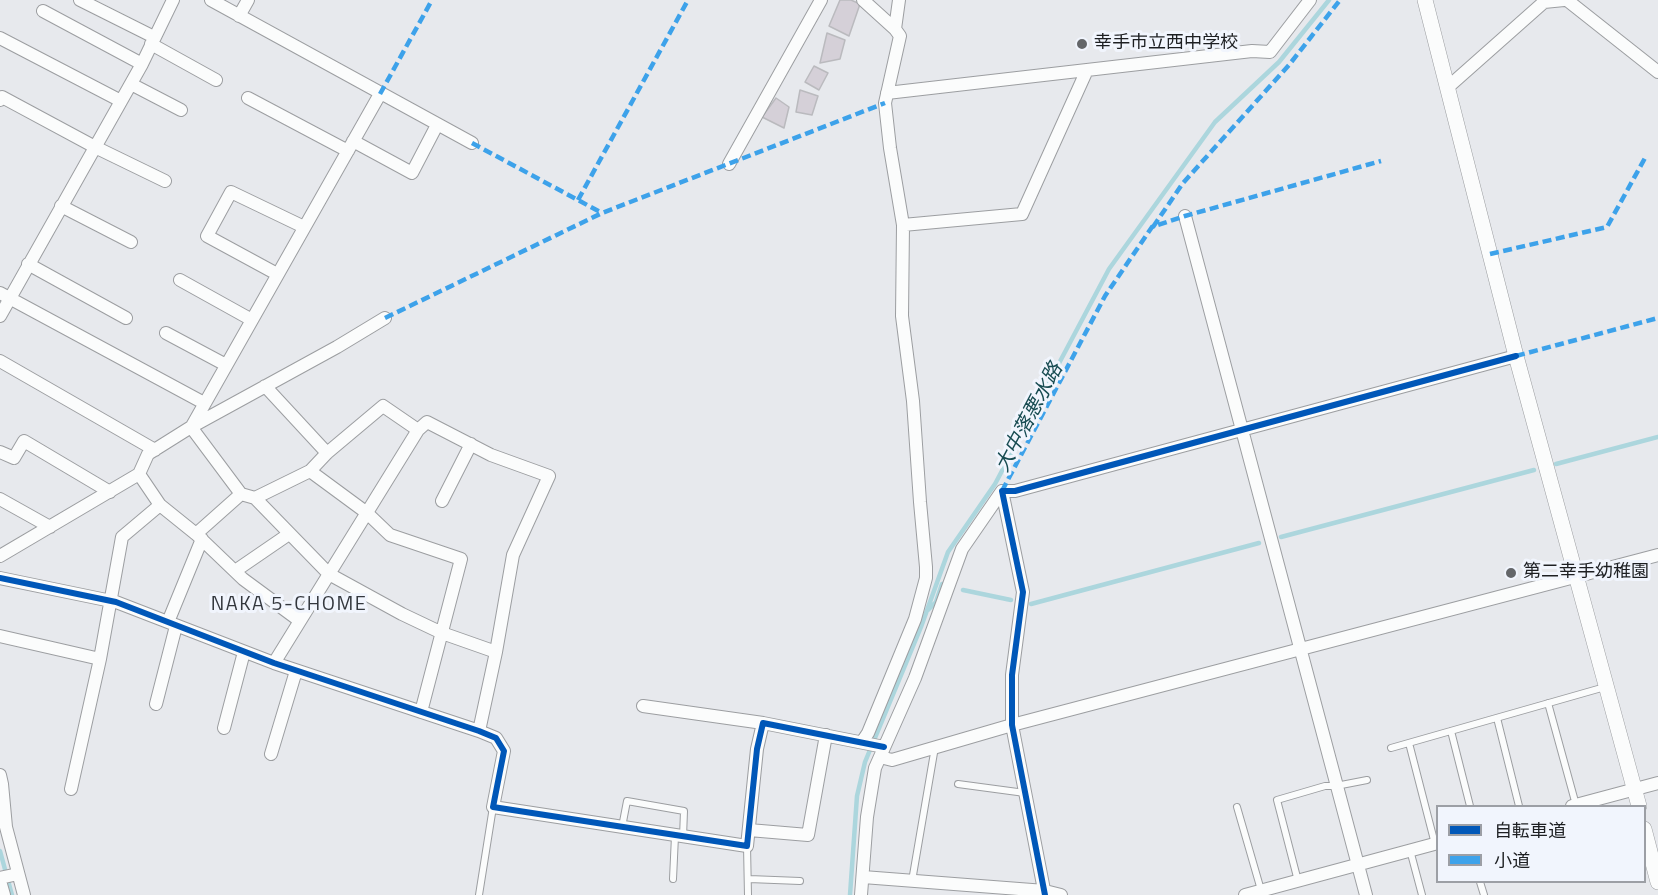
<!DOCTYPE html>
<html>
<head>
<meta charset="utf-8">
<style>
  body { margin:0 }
  #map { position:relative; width:1658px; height:895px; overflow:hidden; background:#e7e9ed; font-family:"Titillium Web","Noto Sans JP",sans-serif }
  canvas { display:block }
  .legend { position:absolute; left:1436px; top:805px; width:210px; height:78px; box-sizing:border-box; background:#f1f5fd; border:2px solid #9c9fa5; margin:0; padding:8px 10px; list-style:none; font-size:18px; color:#1d1f22 }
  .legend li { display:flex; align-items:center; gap:12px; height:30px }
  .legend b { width:30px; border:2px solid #9c9fa5 }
</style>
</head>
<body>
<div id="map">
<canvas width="1658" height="895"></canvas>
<ul class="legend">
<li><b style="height:8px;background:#0057b8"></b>自転車道</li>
<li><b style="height:8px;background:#3da2ea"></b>小道</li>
</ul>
</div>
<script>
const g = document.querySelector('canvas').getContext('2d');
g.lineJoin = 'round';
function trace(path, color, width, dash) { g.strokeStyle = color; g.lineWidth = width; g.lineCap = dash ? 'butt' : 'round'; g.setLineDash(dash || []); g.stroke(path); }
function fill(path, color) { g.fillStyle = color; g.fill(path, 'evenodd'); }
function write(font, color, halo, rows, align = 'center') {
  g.font = font + ' "Titillium Web","Noto Sans JP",sans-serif'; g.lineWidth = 6; g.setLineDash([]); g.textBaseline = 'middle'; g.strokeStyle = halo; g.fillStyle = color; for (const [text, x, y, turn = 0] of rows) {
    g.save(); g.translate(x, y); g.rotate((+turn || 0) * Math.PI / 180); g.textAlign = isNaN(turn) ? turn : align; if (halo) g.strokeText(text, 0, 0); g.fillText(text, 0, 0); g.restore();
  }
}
trace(new Path2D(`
  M1556 464 1658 437
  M1281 537 1534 470
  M963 590 1011 600
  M1031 604 1259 543
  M928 610 936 602 942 584
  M0 851 12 895
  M850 895 857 796 865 762 921 627 948 552 995 484 1109 269 1215 122 1279 62 1329 0`), '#acd6dd', 4.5);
const building = new Path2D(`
  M840 0H851L860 4 849 36 829 26Z
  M827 33 845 40 840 59 820 63Z
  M814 66 828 73 819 90 805 82Z
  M800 90 818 96 812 115 796 112Z
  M776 98 789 107 784 128 762 117Z`);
fill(building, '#d5d0d8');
trace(building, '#bababe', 1.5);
const service = new Path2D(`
  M1548 703 1576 805
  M1497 718 1519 806
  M1451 731 1470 806
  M1409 743 1435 844
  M1391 748 1605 687
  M958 784 1025 793
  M1237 807 1261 890
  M622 827 627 801 684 811 683 837
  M747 846 748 895
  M1410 850 1422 895
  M673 879 675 836
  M749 879 800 881
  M912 881 935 747
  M1298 881 1277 800 1325 786H1336L1367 780
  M1480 882 1484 895
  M479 895 493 807`);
const minor = new Path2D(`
  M80 0 154 37
  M211 0 472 143
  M1567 0 1658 72
  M43 11 142 64
  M239 16 248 0
  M895 29 899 0
  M0 38 121 101
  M151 44 216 80
  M131 84 181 110
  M1447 88 1544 2 1564 0
  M887 93 1252 51 1270 52 1310 0
  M248 98 348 151
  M0 100 2 97 95 147 165 181
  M353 141 412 173 437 125
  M729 164 821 0
  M61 206 131 242
  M1185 216 1366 895
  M903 225 1022 214 1087 70
  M28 264 126 318
  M277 274 207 236 231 192 304 227
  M180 280 252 320
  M0 293 204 403
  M0 316 142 64 173 0
  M166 333 226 365
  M0 361 155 450
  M265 386 327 453
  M192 426 380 94
  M191 427 241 494 255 498 329 574 402 614 442 633 496 652
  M418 430 427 422 491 455 549 476 513 555 496 652 479 731
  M0 452 14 458 24 441 110 492
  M310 471 367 513 390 535 461 559 421 712
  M241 494 196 534 243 579 300 621
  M255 498 310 471 327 453 383 406 418 430 274 663
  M0 499 50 527
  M442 501 471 444
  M160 505 196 534
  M0 556 139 474 148 454 191 427 337 347 385 318
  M235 571 289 534
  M0 578 116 602 274 663 479 731 496 738 504 751 493 807 747 846 757 749 763 723 884 747
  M168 622 202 539
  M0 636 100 659
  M156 704 176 626
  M643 706 763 723
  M224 728 244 652
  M862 742 868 733 915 619 926 578V567L920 502 913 401 902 316 903 225 890 148 885 103 900 36 895 29 863 0
  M271 754 296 671
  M880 757 892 760 1012 725 1658 555
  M0 775 2 784 6 827 24 895
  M71 789 100 659 122 537 160 505 139 474
  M1572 806 1658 783
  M749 830 808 835 826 735
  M863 877 1045 891 1061 895
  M0 878 18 874
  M0 881 4 895
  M861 895 867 817 875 768 915 678 962 549 1002 491
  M1045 895 1012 725V675L1023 592 1002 491H1015L1516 356
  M1245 895 1438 843`);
const tertiary = new Path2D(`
  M1425 0 1516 356 1639 806
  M1644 829 1658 882`);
trace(service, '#9c9ea1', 8);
trace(minor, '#9c9ea1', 14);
trace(tertiary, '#9c9ea1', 16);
trace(service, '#fbfcfc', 6);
trace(minor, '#fbfcfc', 12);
trace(tertiary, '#fbfcfc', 15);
trace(new Path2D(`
  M380 94 432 0
  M472 143 602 213
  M578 200 688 0
  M1153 227 1183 183 1289 65 1340 0
  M1490 254 1607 227 1645 158
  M385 318 602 213 885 103
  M1516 356 1658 318
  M1002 491 1105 296 1152 227 1185 216 1381 161`), '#3da2ea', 4.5, [9, 4.5]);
trace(new Path2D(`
  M0 578 116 602 274 663 479 731 496 738 504 751 493 807 747 846 757 749 763 723 884 747
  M1045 895 1012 725V675L1023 592 1002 491H1015L1516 356`), '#0057b8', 6);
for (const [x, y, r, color] of [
  [1082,44,6,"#646669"],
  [1511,573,6,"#646669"]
]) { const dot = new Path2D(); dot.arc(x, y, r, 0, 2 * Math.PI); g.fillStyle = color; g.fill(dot); trace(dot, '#f1f5fd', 2); }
write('18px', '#1d1f22', '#f1f5fd', [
  ["幸手市立西中学校",1094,44],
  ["第二幸手幼稚園",1523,573]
], 'left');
write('italic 20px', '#184c52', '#f1f5fd', [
  ["大中落悪水路",1030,418,-62]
]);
g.letterSpacing = '1.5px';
write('20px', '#33373d', '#f1f5fd', [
  ["NAKA 5-CHOME",289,605]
]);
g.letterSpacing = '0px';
</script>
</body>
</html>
